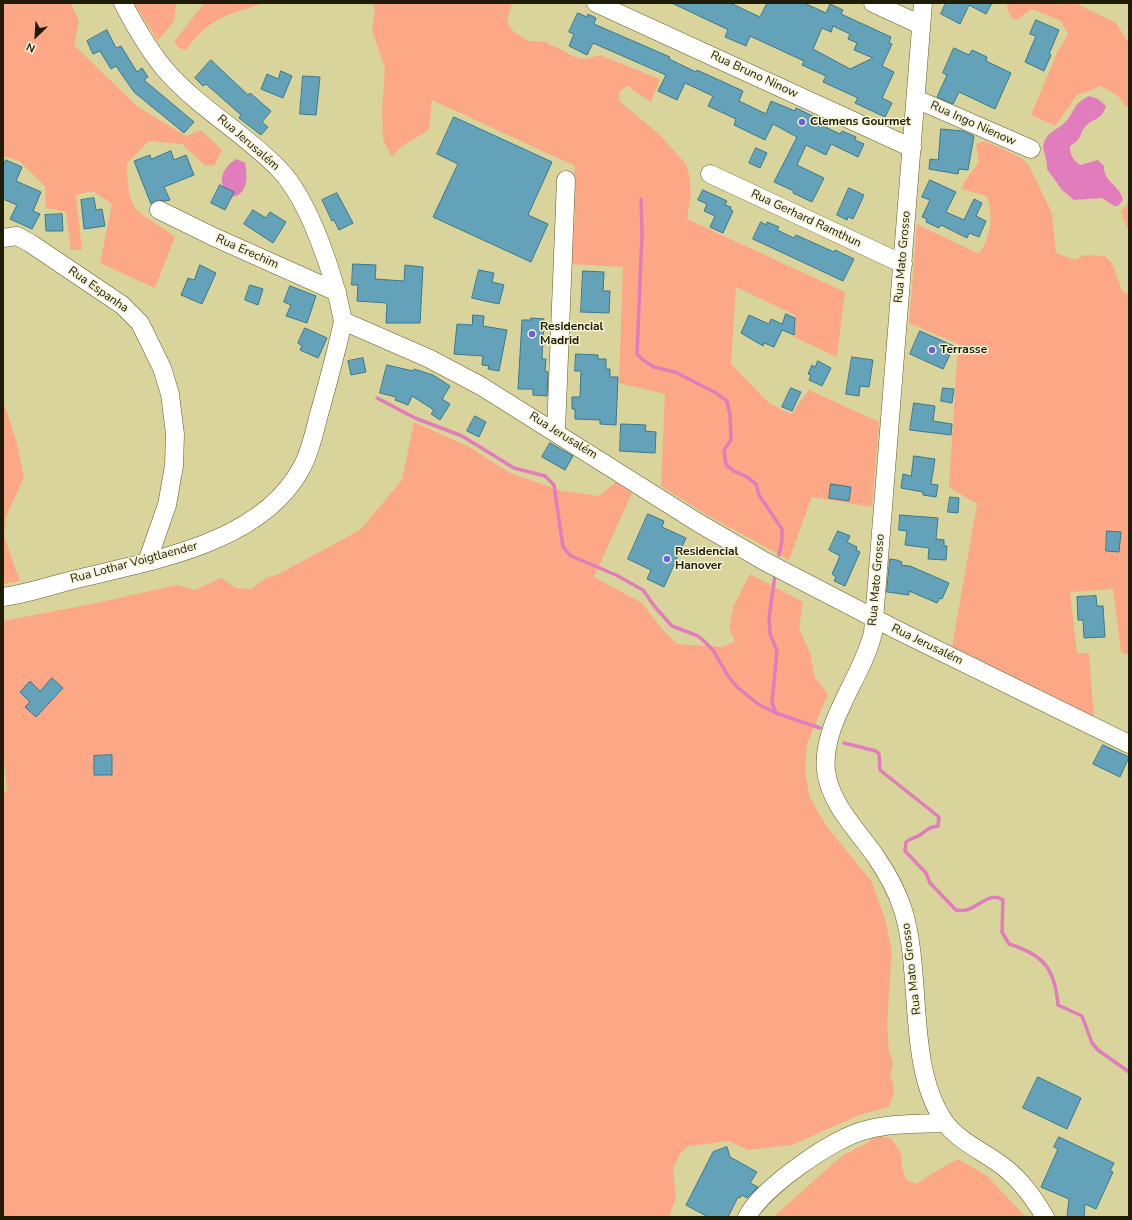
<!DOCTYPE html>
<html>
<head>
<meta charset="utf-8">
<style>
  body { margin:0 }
  #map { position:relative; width:1132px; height:1220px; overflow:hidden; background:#d9d49c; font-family:"Nunito Sans",sans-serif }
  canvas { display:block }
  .frame { position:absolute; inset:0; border:4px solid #1f1c07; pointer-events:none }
  .north { position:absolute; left:16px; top:16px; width:40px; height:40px; -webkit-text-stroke:3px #f6f3d8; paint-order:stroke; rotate:205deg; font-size:11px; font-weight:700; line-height:16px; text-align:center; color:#1f1c07 }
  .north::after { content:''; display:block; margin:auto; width:14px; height:18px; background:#1f1c07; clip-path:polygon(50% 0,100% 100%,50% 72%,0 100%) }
</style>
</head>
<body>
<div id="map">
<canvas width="1132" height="1220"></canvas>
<div class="frame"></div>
<div class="north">N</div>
</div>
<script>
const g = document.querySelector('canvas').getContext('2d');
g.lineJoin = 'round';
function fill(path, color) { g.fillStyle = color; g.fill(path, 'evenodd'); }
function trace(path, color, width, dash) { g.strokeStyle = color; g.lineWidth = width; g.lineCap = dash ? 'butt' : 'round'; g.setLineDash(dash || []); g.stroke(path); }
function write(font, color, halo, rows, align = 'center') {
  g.font = font + ' "Nunito Sans",sans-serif'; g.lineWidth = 3; g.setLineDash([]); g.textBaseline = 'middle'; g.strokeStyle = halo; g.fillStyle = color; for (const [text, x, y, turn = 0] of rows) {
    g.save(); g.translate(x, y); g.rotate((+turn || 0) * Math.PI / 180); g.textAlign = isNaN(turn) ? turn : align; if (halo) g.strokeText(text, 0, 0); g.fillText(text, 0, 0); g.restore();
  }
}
fill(new Path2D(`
  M3 3H71L79 21 74 45 138 107 186 136 201 130 222 150 215 165 205 166 182 144 149 141 127 163C127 177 128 201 138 211 146 219 165 228 175 237L155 288 100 263 112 204 93 191 76 195 82 250H71L66 212 46 208 45 186 19 161 3 156Z
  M134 3H174L176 5 174 21 158 41Z
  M204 3H265C229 14 208 18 186 50L179 48 174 42Z
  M372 3H512L507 22 513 31 528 41 546 42C552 47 556 46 562 50 579 60 581 61 600 55L660 79 651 102 627 86 620 91 619 101 659 134 686 164 689 174 691 193 687 219 845 292 837 357 794 337 795 315 736 287 731 364 770 404 791 414 809 390 879 422 872 507 812 497 789 560 707 515 661 486 665 394 619 383 623 267 572 264 575 208 572 197 575 166 432 100 429 130 402 146 392 157 383 140 382 111 385 68 372 31 375 9Z
  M1006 3H1053L1059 5 1064 3H1075L1116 23 1129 43V106L1126 107 1118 96 1101 86 1089 91 1077 95 1055 126 1031 115 1057 53 1068 34 1061 21 1032 9 1016 20 1010 16Z
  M985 141 1022 158 1029 166 1052 213 1056 253 1075 260 1084 255 1105 256 1112 263 1122 291 1129 294V655L1121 652 1113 589 1070 592 1077 653H1089L1094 717 952 647 977 504 949 487 958 344 909 323 917 224 979 254C991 235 994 217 987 196L962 189 964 182 979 162 976 144Z
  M1129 202V233L1121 212Z
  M3 404 5 406 16 440 24 477 6 517 4 536 20 581 3 584Z
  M414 422 467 446 510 473 562 491 599 496 616 482 632 493 594 577 642 603 663 630 677 644 721 647 735 642 729 628 734 605 750 574 803 602 799 628 810 653 815 678 828 694 807 744 805 772 810 798 828 828 872 882 885 919 892 951 887 1024 889 1051 893 1064 890 1074 893 1084 894 1093 889 1107 862 1114 792 1145 747 1150 729 1141 689 1146 681 1152 673 1169 676 1198 670 1214 672 1217H3V792L7 791 3 753V621L92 604 177 585 195 590 221 578 236 588 252 589 267 577 277 575 360 530 402 480Z
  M874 1134 892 1139 902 1156 901 1163 906 1180 917 1184 931 1174 958 1159 987 1176 1026 1217H773L843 1155 869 1142Z`), '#fca886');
fill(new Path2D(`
  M1089 96 1098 99 1106 106C1101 122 1093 117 1085 127 1078 137 1083 138 1070 146 1070 155 1073 160 1080 165L1098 160 1104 166C1103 182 1120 185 1123 200L1118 206H1114L1102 198 1074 200 1062 190 1047 169C1048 158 1041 151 1044 142 1047 133 1056 130 1062 125 1075 115 1070 105 1089 96Z
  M237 159 245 163C248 176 248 196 231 197 229 194 225 190 223 186 219 176 227 163 237 159Z`), '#e27dbd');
trace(new Path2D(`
  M641 199 642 234 637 354 643 360 654 367 675 372 716 393 727 401 730 415 731 440 724 450 726 465 734 471 747 477 756 484 759 495 782 529V541L779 555
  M377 398 415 418 462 436 514 468 545 476 554 485 563 547 571 556 616 575 643 590 655 607 672 626 698 636 704 641 713 650 728 676 737 687 758 704 776 713 820 728
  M775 575 769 618 770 634 777 651 772 703 776 713
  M844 743 876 751 879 754 880 770 939 817 938 826C929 827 927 830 920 835 916 838 911 838 906 842L905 851 926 873 930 883 956 910C959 910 963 911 966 910 979 907 990 891 1003 900L1002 932 1009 944C1044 955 1055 969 1058 1005L1082 1016 1092 1043 1098 1050 1129 1072`), '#e27dbd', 3.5);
const building = new Path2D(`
  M672 3H730L760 17 767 3H804L826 13 830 4 843 10 841 14 891 37 889 43 892 44 882 66 894 72 882 98 892 103 885 117 855 103 858 98 823 82 826 76 802 65 804 61 750 36 746 46 725 37 728 30ZM833 26 850 34 848 39 857 43 854 50 873 58 850 69 813 49 822 28 831 32Z
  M946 3H992L986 14 969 5 960 24 941 14Z
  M578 13 587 17 588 14 596 18 594 24 670 57 669 59 696 72 697 70 743 91 739 101 766 114 771 101 795 111 796 108 817 118 815 122 840 134 842 131 856 137 855 140 864 144 858 157 831 144 826 155 806 145 797 165 824 178 812 202 793 193 794 191 774 182 797 137 773 124 765 140 734 125 736 119 708 106 713 96 685 83 677 100 658 91 666 75 593 43 587 55 569 46 574 34 569 32Z
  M1036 20 1059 30 1049 54 1051 55 1044 71 1025 62 1036 36 1030 34Z
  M107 30 116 48 121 46 137 72 142 68 148 77 144 80 194 122 184 133 134 92 116 66 111 69 100 51 93 54 87 41Z
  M954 48 969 55 972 50 987 57 986 61 1011 73 995 109 959 92 953 104 937 97 947 75 943 73Z
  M211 60 248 95 250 93 271 111 262 122 268 127 261 135 239 118 241 115 206 84 203 86 195 78Z
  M281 71 292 76 283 98 261 89 267 74 278 79Z
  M303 76 320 77 316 115 300 114Z
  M454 117 552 162 528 215 548 224 531 262 433 217 458 164 437 154Z
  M941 129 963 131 974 136 968 170 959 169 958 174 929 169 930 159 938 160Z
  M756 148 767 153 760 168 749 163Z
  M171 151 174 160 186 155 194 175 164 187 170 200 165 201 158 200 151 204 134 161 150 155 151 159Z
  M6 160 22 167 16 181 41 192 33 211 40 214 32 229 10 219 17 205 3 199V166Z
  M930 180 956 192 946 212 964 220 974 199 982 203 976 216 986 221 979 237 969 233 967 238 941 225 939 228 926 222 927 219 922 217 930 200 922 197Z
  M220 185 234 192 225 210 211 203Z
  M849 188 864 195 853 219 848 217 847 220 837 215Z
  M703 190 727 201 725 205 731 207 730 209 733 211 723 233 710 227 715 216 704 211 707 204 698 200Z
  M337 193 353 223 339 230 334 220 332 221 322 200Z
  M94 198 96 210 102 209 105 226 84 229 81 200Z
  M253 210 266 218 270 212 286 222 273 243 244 224Z
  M62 214 63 231H46L45 215Z
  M761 222 766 225 767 222 779 227 777 230 794 238 796 235 834 252 835 250 854 259 843 281 753 239Z
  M353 264 376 265 375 279 404 281 405 265 423 267 420 323H386L387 303 357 301 358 285H352Z
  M200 265 216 273 202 304 181 295 188 278 194 280Z
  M479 270 494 273 492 282 504 285 499 304 472 298Z
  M583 271 604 272 603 291H610L609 313 581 312Z
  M250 285 263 289 258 305 245 300Z
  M290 286 316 296 307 323 286 316 291 305 284 302Z
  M786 314 795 318 794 335 782 330 774 347 764 343 763 346 741 333 749 315 769 324 771 319 782 324Z
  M473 315 484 316 483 326 507 330 499 371 488 369 489 366 482 365 483 356 454 354 457 324 472 325Z
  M531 318 544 319 542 359H546L545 371 548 372 547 396 533 395V389H518L522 320H531Z
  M305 328 327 338 318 358 300 350 302 346 298 343Z
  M920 331 954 346 943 369 910 354Z
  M576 354 598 355V359H606V369H610V377H618L616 425 600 424V420L575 419V409H572V397H580L581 371H575Z
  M852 357 873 360 869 387 860 386 859 396 846 394Z
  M363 358 366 372 351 375 348 361Z
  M818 361 831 368 822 386 809 380 811 375 808 374 812 365 815 367Z
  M387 365 413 371 414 369 433 375 450 386 442 399 450 404 440 420 431 414 434 410 412 396 408 405 395 400 396 397 380 393Z
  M791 388 801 392 792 411 782 407Z
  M943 388 954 389 952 403 941 401Z
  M914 403 935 406 933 421 952 424 951 435 910 430Z
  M475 416 486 422 479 437 467 431Z
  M621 424 646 425 645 431 656 432 655 453 620 451Z
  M550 443 573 456 565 470 542 457Z
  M914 456 935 459 931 484 938 485 936 497 923 495V492L901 488 903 474 911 476Z
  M831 484 851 487 849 501 829 498Z
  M950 497 959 498 958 513 948 512Z
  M648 514 664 521 662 527 686 538 664 587 647 579 651 570 628 559Z
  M900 515 938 518 936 539 944 540V546H947L946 560 928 559 929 548 905 545 907 531 899 530Z
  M838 531 850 536 847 542 857 547 856 550 860 552 845 586 834 581 836 577 832 574 840 556 829 550Z
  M1107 531 1121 532 1119 552 1106 551Z
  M890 559 897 560 902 562 901 565 910 566 949 583 942 599 940 598 937 603 909 591V595L887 592Z
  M1096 596 1097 606H1103L1105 637 1084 638 1083 620H1078L1077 597Z
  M52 678 63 688 36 717 25 707 30 702 20 692 30 681 40 691Z
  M1103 745 1129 757 1120 777 1093 764Z
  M112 755V775H94V756Z
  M1038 1077 1081 1098 1067 1129 1023 1108Z
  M1059 1137 1114 1163 1110 1171 1113 1172 1096 1209 1085 1204 1084 1217H1067L1069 1199 1041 1187 1058 1149 1054 1147Z
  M727 1147 730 1157 757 1172 750 1183 758 1187 747 1198 742 1195 740 1198 738 1197 728 1217H708L686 1205 713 1152Z`);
fill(building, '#63a2b9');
trace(building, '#39788d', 1);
const minor = new Path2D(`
  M123 3C136 28 150 53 169 74 202 110 245 134 279 169 310 201 335 278 343 321L428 358 481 386 697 522 764 561 895 629 1129 744
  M596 3 912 148
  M873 3 921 25
  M923 3 873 633C862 678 821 724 826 771 830 804 858 831 876 857 887 873 897 891 903 910 923 974 906 1065 944 1121 956 1139 980 1150 997 1162 1018 1176 1032 1195 1045 1217
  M916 99 1031 149
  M710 174 903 264
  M159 210 214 237 337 292
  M3 238 17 236 30 243 122 305 140 323 162 368 170 394 175 434 174 466 167 505 147 562
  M556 431 566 180
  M3 597C31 593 58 583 85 577 160 559 263 541 302 467 310 452 314 434 318 418 327 386 336 354 343 321
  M747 1217C763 1187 833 1138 866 1130 891 1123 919 1124 945 1123`);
trace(minor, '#625c28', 19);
trace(minor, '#fff', 18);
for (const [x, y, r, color] of [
  [802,122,4,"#6a5fd9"],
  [532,334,4,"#6a5fd9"],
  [932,350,4,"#6a5fd9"],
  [667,559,4,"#6a5fd9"]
]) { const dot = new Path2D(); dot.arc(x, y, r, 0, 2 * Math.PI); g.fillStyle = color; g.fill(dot); trace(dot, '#f6f3d8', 1.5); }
write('12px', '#1f1c07', '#f6f3d8', [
  ["Rua Bruno Ninow",754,75,25],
  ["Rua Ingo Nienow",973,124,24],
  ["Rua Jerusalém",248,143,41],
  ["Rua Gerhard Ramthun",806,219,25],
  ["Rua Erechim",247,252,24],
  ["Rua Mato Grosso",903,257,-85],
  ["Rua Espanha",98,290,35],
  ["Rua Jerusalém",563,436,32],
  ["Rua Lothar Voigtlaender",134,563,-15],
  ["Rua Mato Grosso",877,580,-85],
  ["Rua Jerusalém",927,645,26],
  ["Rua Mato Grosso",912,969,-97]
]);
write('bold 12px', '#1f1c07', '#f6f3d8', [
  ["Clemens Gourmet",810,122],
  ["Residencial",540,327],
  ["Madrid",540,341],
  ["Terrasse",940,350],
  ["Residencial",675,552],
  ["Hanover",675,566]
], 'left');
</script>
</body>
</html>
